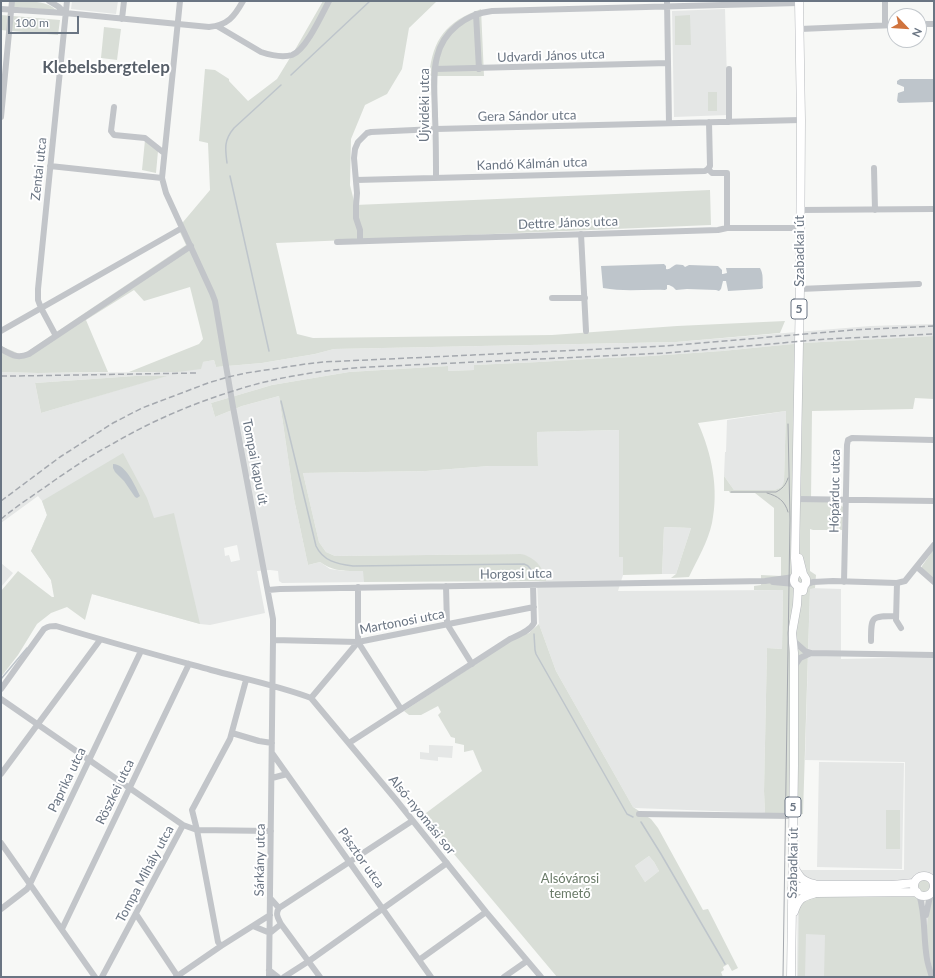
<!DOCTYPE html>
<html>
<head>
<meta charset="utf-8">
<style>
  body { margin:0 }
  #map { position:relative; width:935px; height:978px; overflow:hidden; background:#f7f8f6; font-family:Lato,sans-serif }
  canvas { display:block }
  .frame { position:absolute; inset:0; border:2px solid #6a7583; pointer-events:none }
  .north { position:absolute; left:887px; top:8px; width:40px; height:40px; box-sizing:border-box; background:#fff; border:1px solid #c3c8cd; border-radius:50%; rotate:115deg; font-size:11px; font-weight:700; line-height:16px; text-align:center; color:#6a7583 }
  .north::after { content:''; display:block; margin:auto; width:14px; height:18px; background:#d0733d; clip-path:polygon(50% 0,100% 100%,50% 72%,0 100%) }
  .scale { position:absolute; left:8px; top:16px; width:71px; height:18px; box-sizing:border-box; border:2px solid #6a7583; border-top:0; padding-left:5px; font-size:12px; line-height:14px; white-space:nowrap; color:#6a7583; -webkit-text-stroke:3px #fff; paint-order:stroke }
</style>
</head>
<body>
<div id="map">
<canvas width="935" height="978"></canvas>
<div class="frame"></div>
<div class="north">N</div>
<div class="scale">100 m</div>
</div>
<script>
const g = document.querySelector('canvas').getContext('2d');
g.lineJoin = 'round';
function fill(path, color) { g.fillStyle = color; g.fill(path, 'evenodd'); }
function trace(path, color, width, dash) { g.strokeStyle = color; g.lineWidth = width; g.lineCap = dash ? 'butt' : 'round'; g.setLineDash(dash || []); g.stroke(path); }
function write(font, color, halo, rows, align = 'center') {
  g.font = font + ' Lato,sans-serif'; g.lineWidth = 4; g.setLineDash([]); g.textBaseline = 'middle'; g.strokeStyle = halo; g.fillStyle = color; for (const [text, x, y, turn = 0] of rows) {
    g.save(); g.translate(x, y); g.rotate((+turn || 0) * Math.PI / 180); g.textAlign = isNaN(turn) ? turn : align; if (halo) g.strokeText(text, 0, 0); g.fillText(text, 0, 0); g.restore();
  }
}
fill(new Path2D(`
  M72 1H118L116 14 71 9Z
  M725 9 728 115 674 117 672 11Z
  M934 324V336L803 343 722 351 650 356 587 359 539 362 475 365 474 370 448 371V366L349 372 272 385 211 403 215 417 242 406 279 396 294 499 308 565 320 562 330 569 344 571H364V582L282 583 279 581 278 571 270 570 257 571 265 613 210 625 200 624 92 594 55 597 51 580 31 551 47 515 42 501 38 496 1 523V372L38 373 178 372 203 362 214 360 216 367 262 363 315 354 334 349 676 342 870 326ZM135 376H165L41 413 35 383ZM237 545 240 560 231 562 229 555 225 556 224 548Z
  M786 411 784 481V484L781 487 778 489 774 490H734L724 476 725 452H726L727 420Z
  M619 430V556L623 557V575L618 591 783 590 782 649 767 648 764 791 765 813 635 808 633 807 556 671 539 624 537 582 546 581V576H544L543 571 521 554 335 556 326 552 319 542 303 473 426 471 489 466H538L537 432Z
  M664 527 691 528 676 574H662Z
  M1 563 13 573 1 587Z
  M810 588 841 589V659L934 657V977H797L798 870H904L905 762 805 760Z
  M429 745 453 746 452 758 438 757V761L420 759V752L429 753Z
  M819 762 904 763 902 869 817 867Z
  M649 856 654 862 659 871 645 882 635 866Z`), '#e5e7e6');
fill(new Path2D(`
  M13 1C28 1 46 0 56 10L13 7Z
  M323 1H437L409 28 402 69 387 94 365 105 351 139 350 185 355 205 710 190 711 225 276 243 297 334 313 338 552 335 677 326 785 321 780 333 676 342 334 349 315 354 262 363 216 367 214 360 203 362 201 369 178 372H129L199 344 203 339 190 287 144 301 134 290 86 320 108 372 38 373 1 372V346L22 355 186 245 178 228 210 190 208 143 199 141 205 69 215 70 229 79V81L248 101 277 79 296 48Z
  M481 9 484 76H429C433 38 446 22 481 9Z
  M1 15 60 20 58 35 1 30Z
  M690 15 691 45H675V16Z
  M104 27 121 29 117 60 101 58Z
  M708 92H717V111H708Z
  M145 140 158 151 156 173 142 170Z
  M934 336V399L915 398 913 409 812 411 811 501 837 502 843 507 842 530H813L810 529V571L816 575 815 588 810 589 803 814 765 813 764 791 767 648 782 649 783 590H754V586L761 585V575L781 576V557H774V508L755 493H730L729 491H724V476L734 490H774C779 489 783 487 784 481L786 411 698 423C712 454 719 489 712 523 708 542 697 560 689 577L671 578 676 574 691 528 664 527 662 574 623 575V557H619V430L537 432 538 466H489L426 471 303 473 319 542 326 552 335 556 521 554C532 556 543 566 544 576H546V581L364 582 363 571C346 571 334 572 320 562L308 565 294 499 279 396 242 406 215 417 211 403 272 385 349 372 448 366V371L474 370V365L539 362 587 359 650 356 722 351 803 343Z
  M135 376H167L41 413 35 383Z
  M123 453 147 498 154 518 174 513 200 624 92 594 85 620 67 607 51 613 37 624 18 655 1 677V591L18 571 52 597H54L51 580 31 551 47 515 42 501Z
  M934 549V579L922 568V566Z
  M539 624 556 671 633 807 651 819 658 828 703 910 708 909 738 968 732 971 728 964 723 967 724 970 721 972 723 977H557L422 816 482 771 473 750 464 752V745L455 743V738L451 737 438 715 441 712 438 706 421 715H409L404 711 517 637 529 633ZM649 856 654 862 659 871 645 882 635 866Z
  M886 810H900V849H886Z
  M917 885a7 7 0 1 1 14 0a7 7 0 1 1-14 0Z
  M934 893V973L933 972 928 950 927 926 930 897Z
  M915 895 918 897 930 977H824L825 935 806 934 805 977H798L799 905 811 897Z`), '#d9ded7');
fill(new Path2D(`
  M900 79H934V102L899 103 897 101 898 93 904 91V87L897 84V81Z
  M664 264 666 266V269C670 270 671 267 675 265 677 264 680 265 683 265L685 267 689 265 718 266 722 270V274H723L727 273 726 268H760C764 275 762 280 763 288L761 289 728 291 726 281H723L721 289 719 291 716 290 687 289 676 290 673 287 669 285H667V289L665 290C645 289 624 292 603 288L601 266Z
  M113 464C126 464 135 486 140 496L137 498 135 497 124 481 115 472 113 468Z`), '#bec5cb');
trace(new Path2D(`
  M291 75 370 1
  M227 163C225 148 224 140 234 128L281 85
  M230 176 269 351
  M281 401 316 546C323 561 337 564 353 566L524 564C531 566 532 572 534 578
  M534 634 535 650 536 654 627 814 633 817
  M1 679 27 648
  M641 822 661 854 725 964`), '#bec5cb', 1.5);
const major = new Path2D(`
  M799 1 801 120 800 289 795 558 796 574C792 580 794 586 801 587L804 586
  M799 558 803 574 806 579V583L804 586 803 591
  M793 865C799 876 801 881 814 884
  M914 886a10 10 0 1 1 20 0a10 10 0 1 1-20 0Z
  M797 887H808L817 885H892L914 883
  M792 888 806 892 816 893 917 892
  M794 912C798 900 801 897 813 894
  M791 977 794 765V653L792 633 797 605 798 587`);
trace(major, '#b6b9bd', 9);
trace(new Path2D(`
  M49 1 59 7 65 13
  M180 1 162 178 166 193 212 293 215 301 233 407 273 619V640L269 977
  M667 1 669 123
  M1 9 65 13 209 27C228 25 234 17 243 1
  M476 14 479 69
  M122 19 124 1
  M919 24H934
  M885 25V1
  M217 26 261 52C270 55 282 58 292 55 306 50 322 14 329 1
  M800 29 895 25
  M435 69 668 63
  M729 69V122
  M114 107 111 131 114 135 145 138 164 153
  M1 117 12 1
  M50 166 162 178
  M874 168 875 210
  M708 169 712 173H727V228
  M708 169 710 166 709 122
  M436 178C436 157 436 137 435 116 435 97 432 76 437 57 443 31 466 14 492 11L799 3
  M356 180 705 171 708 169
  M800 210 934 209
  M581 234 586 331
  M360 241V230L356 218V206L357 193 354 158 355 149 358 142 367 133 371 132 436 129 801 120
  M337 242 718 230 727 228H800
  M800 289 919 284
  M552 298H585
  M1 331 182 228
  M56 336 41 308 38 300V289L67 1
  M1 349C12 355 17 359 29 354L191 246
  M796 499 934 501
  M917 567 934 582
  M773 582 795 584
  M844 582 847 445 848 440 852 438 934 440
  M897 583 896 620 901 628
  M805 585 813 582 833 581 897 583 905 581 934 545
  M446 586 447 624 472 664
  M358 587V642L401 709
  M268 590 280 589 765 581 794 577
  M273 640 358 642 534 607
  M871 641C871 616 871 616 896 616
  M796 643 805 651 811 653 934 655
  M794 667 800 658 811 653
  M1 689 44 629C49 626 51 626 56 626 108 642 160 656 211 670 245 679 279 686 311 698L397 801 486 912 541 977
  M311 698 358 642
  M1 699 183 825
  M232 733 259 741 272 743
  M349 743 510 639C518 635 530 631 534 623L533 585
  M272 753 431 977
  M1 774 100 640
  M272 778 287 774
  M639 814 793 816
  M1 843 95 977
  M919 894C926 916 923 937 927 959 928 965 930 971 932 977
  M270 898 279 908 412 821
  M279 908C275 914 278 918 281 924
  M1 909 27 889 30 884 141 651
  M136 914 178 977
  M926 915 931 892
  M253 926 270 933 281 924 320 977
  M62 929 189 664
  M221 946 218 942 197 830 271 831
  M419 960 486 912
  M269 970 278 977
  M102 977 183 825 197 830 192 810 230 739 246 680
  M176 977 221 946 270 915
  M284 977 309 961 447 863
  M504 977 527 961`), '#c2c5c9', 6);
trace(major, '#fff', 8);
trace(new Path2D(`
  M731 492H776C782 489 786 485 788 478
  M767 493C778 496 785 501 788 512
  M783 977 790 519 788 424`), '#a4a8ae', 1);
trace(new Path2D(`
  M1 376H17L196 373
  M1 501 60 457 113 423 142 408 208 383 228 377 246 373 306 364 323 362 666 346 852 330 934 326
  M1 519C18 505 37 493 55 480 74 467 93 454 114 443 150 422 189 405 230 392 275 377 322 370 369 367L666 353 827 339 934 334`), '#a4a8ae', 1.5, [6, 3]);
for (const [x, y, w] of [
  [799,309,16],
  [793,807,16]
]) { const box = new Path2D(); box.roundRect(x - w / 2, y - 10, w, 20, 3); g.fillStyle = '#fff'; g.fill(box); trace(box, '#6a7583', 1); }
write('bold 12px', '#6a7583', null, [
  ["5",799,309],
  ["5",793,807]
]);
write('13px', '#6a7583', '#fff', [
  ["Udvardi János utca",551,56,-2],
  ["Újvidéki utca",425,105,-90],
  ["Gera Sándor utca",527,116,-1],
  ["Kandó Kálmán utca",532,164,-2],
  ["Zentai utca",39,169,-84],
  ["Dettre János utca",568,223,-2],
  ["Szabadkai út",800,251,-90],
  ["Tompai kapu út",255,462,79],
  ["Hópárduc utca",835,491,-89],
  ["Horgosi utca",516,574,-1],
  ["Martonosi utca",402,622,-11],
  ["Paprika utca",67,780,-64],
  ["Röszkei utca",115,792,-64],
  ["Alsó-nyomási sor",422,815,51],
  ["Pásztor utca",361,858,55],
  ["Sárkány utca",260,860,-89],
  ["Szabadkai út",793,863,-89],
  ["Tompa Mihály utca",145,874,-62]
]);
write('13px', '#6a7b68', '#fff', [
  ["Alsóvárosi",570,879],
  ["temető",570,894]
]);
write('bold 17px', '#575f69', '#fff', [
  ["Klebelsbergtelep",106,68]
]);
</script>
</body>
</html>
